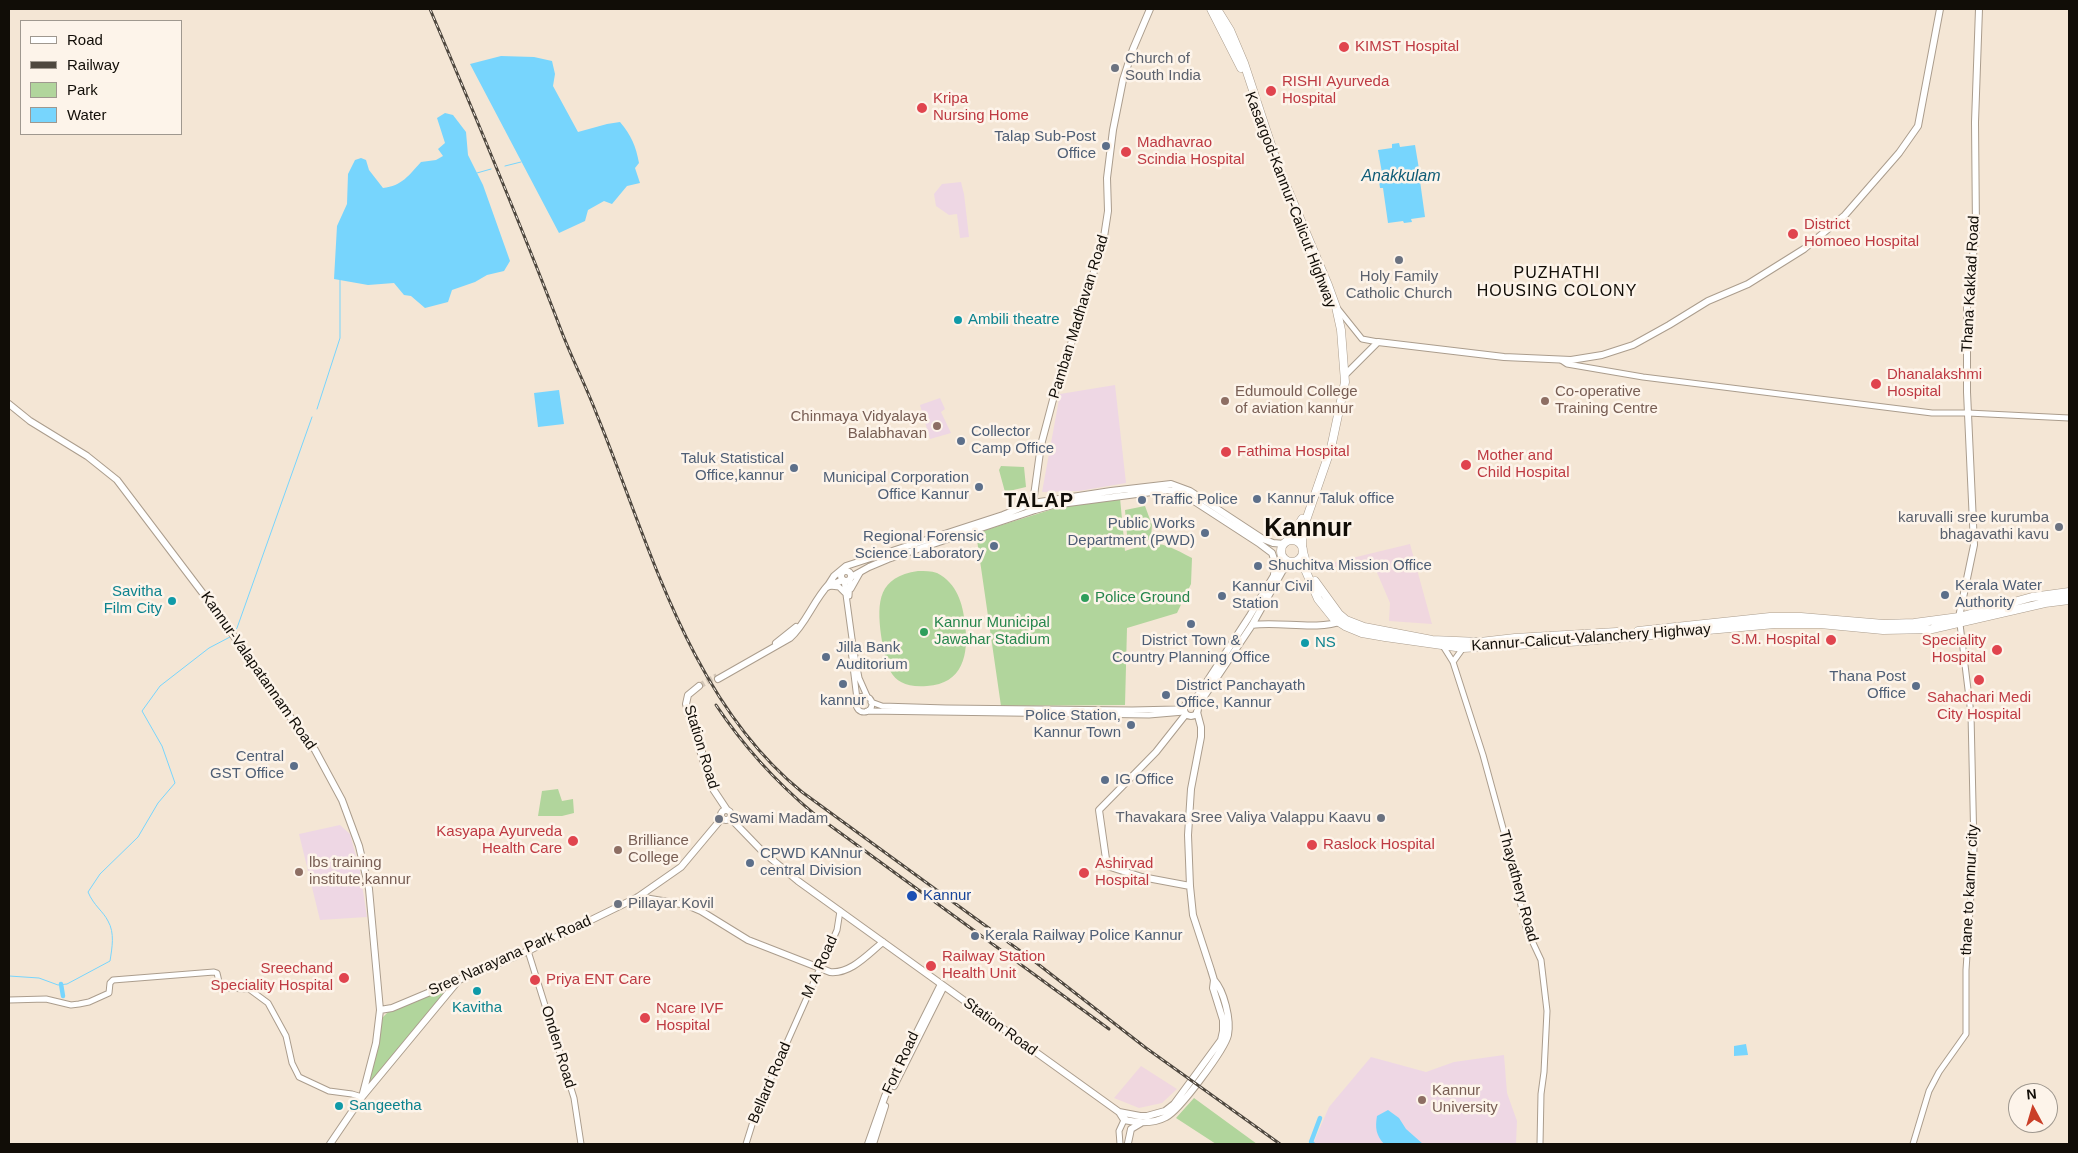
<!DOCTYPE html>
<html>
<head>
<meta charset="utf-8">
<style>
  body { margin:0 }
  #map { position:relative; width:2078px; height:1153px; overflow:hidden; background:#f4e6d5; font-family:Helvetica,sans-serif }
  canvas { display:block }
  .frame { position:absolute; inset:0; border:10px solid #110d07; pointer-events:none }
  .legend { position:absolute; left:20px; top:20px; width:162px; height:115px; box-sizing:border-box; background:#fdf4ea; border:1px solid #9f988f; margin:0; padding:6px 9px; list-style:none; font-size:15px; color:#110d07 }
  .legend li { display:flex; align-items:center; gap:10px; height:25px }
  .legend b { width:25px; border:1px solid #9f988f }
  .north { position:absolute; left:2008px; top:1083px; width:50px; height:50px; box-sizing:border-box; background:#fdf4ea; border:1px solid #9f988f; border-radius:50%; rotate:354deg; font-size:14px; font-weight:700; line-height:20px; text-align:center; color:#110d07 }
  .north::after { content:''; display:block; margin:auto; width:18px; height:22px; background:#ca3f28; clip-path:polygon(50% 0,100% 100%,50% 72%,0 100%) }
</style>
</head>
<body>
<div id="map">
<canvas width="2078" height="1153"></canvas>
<div class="frame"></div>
<ul class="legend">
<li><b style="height:6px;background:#fff"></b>Road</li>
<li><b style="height:6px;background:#4f483f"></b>Railway</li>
<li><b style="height:14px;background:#b1d59c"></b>Park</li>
<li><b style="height:14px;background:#77d5fd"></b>Water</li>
</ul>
<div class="north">N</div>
</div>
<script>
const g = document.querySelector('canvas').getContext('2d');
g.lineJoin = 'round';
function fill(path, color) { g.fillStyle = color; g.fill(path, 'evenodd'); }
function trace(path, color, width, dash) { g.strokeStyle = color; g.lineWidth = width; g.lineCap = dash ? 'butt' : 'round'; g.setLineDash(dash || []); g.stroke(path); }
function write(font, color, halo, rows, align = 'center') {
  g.font = font + ' Helvetica,sans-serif'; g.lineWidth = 5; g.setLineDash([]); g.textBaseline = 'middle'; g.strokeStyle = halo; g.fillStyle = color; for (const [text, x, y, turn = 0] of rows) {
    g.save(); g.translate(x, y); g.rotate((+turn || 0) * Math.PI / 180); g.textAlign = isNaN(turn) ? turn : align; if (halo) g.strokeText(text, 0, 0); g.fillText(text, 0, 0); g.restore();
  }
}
fill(new Path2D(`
  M1410 544 1432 624 1389 621 1390 603 1372 561 1324 569 1323 565Z
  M1141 1066 1177 1089 1162 1103 1139 1108 1114 1098Z`), '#f0d7df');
fill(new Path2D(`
  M961 182 964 194 969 237 960 238 957 214 949 215 936 206 934 194 942 184Z
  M1115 385 1126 483 1079 491 1042 492 1060 394Z
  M940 398 945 409 941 412 951 433 930 439 920 405Z
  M340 825 350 834 360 871 367 917 320 920 299 834Z
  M1504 1055 1507 1093 1517 1121 1516 1144H1313L1329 1107 1371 1057 1426 1072 1454 1062Z`), '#eed7e4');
fill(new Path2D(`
  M1001 466 1024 467 1026 487 1005 492 999 470Z
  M1120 498 1125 551C1159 540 1161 542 1192 558L1191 584 1177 613 1127 628 1125 705 1001 706 976 533 1053 509Z
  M1145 506 1152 525 1151 539 1128 547 1125 510Z
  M918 571C925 571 931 571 937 573 957 583 963 604 965 624 969 654 963 684 927 686 889 689 886 666 881 635 877 601 878 577 918 571Z
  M558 789 562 801 573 799 574 813 562 816H538L542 791Z
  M455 984 363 1093 379 1043 382 1018 389 1011Z
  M1194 1098 1257 1144H1216L1176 1118Z`), '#b1d59c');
fill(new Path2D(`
  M501 56 534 57 552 61 555 74 553 86 578 132 607 124 620 122C631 135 636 146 639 163L635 168 640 183 627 186 612 204 604 201 588 210 585 221 559 233 470 64Z
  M445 113 453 115 466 132 468 155 483 185 510 261 504 271 487 275 475 282 452 290 448 302 425 308 411 296 404 295 394 283 368 285 334 279 337 226 347 204 348 174 355 160 361 158 366 160 369 170 383 188C402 186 409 175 421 162L436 160 443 156 438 149 445 143 437 118Z
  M1399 143 1400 147 1415 145 1419 169 1422 170 1423 181H1420L1425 217 1411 219 1412 222 1404 223 1403 221 1388 223 1383 188H1380L1378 174 1382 173 1378 150 1392 148V144Z
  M559 390 564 424 538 427 534 393Z
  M1746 1044 1748 1055 1734 1056V1046Z
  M1388 1110 1399 1118 1406 1129 1423 1144H1384C1376 1135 1375 1128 1377 1116Z`), '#77d5fd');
trace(new Path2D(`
  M505 166 521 162
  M477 173 491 169
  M317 409 340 338V279
  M234 632 237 628 312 417
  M9 976 39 978 58 985 67 984 110 961C112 948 115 933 108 921 103 911 94 906 88 892L100 874 138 837 158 803 175 783 162 746 142 711 160 686 209 648 230 637`), '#77d5fd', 1);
trace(new Path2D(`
  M61 984 63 996
  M1313 1144 1311 1142 1320 1118`), '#77d5fd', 4.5);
trace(new Path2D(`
  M699 686 717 676`), '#d2c5b6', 6, [6, 3]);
const minor = new Path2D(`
  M1338 309 1362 339 1378 342
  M1561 360 1567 364 1643 377 1932 413H1968L2069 418
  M844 580 853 646 859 678 867 696
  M830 586 839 587 846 594
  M851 589 860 573
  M849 596 850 579
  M853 646 851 650 857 699
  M1443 646 1453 662 1483 755 1507 843 1526 928 1541 960 1547 1011 1544 1072 1541 1094 1540 1144
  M1453 662 1463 648
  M856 704a8 8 0 1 1 16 0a8 8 0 1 1-16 0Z
  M871 702 882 706 946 708 1132 710 1176 709 1185 706
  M867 711 1149 715 1184 712
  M528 951 574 1098 581 1144
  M9 1000 46 999 71 1005 79 1004 89 1002 109 993 110 983 113 980 214 972 217 973 220 986 224 988 249 989 268 1003 286 1036 292 1063 299 1077 329 1091 352 1094 362 1097
  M746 1144 756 1112 837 930 840 911
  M1120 1144 1119 1131 1125 1118
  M1913 1144 1929 1091 1939 1072 1966 1034V970L1974 849 1971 714 1960 624`);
const major = new Path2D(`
  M1345 375 1378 342 1504 357 1571 360 1602 355 1633 345 1669 325 1708 301 1748 284 1804 249 1845 215 1899 153 1918 126 1940 9
  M9 404 30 421 87 456 117 480 220 616 279 702 315 750 342 800 359 846 369 889 380 1010 376 1043 362 1097
  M1035 510 1033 503 1041 445 1059 377 1081 316 1104 237 1108 211 1107 178 1113 130 1123 80 1133 49 1150 9
  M841 576a5 5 0 1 1 10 0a5 5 0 1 1-10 0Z
  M851 577 869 567 888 559 1035 510 1053 505 1167 490 1180 492 1260 544 1272 553 1276 565 1274 574
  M827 587 834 576 846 566 1003 515 1033 503 1111 491 1171 484 1190 491 1263 539 1273 543 1284 544
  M827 587 843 580
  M1959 617 1974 545 1967 392V307L1976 230 1975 122 1979 9
  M1252 625C1282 621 1314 631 1343 621
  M776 643 796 627
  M718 679 790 638C806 624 813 601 829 584
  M699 686 688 695 686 704 711 786 727 810
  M1184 709a7 7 0 1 1 14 0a7 7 0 1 1-14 0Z
  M1193 703 1249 617 1279 567 1283 557
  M1197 707 1252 625 1283 570 1294 562
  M1186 714 1156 752 1099 810 1107 866 1142 877 1190 886
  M696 726 702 751
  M721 815a5 5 0 1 1 10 0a5 5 0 1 1-10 0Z
  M731 816 734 822 763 852 798 881 1119 1112 1140 1116H1147L1165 1111 1174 1104 1221 1040 1223 1031V1020L1213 988 1214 980 1211 970 1193 915 1190 886 1188 835 1191 789 1201 737V727L1197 712
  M638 897 687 905 701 911 748 940 830 972C851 974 868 954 883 942
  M380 1010 392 1008 528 951 638 897 681 867 722 818
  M894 1086 944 986
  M1119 1112 1124 1120C1138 1123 1153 1124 1166 1117 1179 1111 1225 1049 1228 1035 1231 1019 1224 991 1214 980
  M1128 1143 1131 1129 1141 1123
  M330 1144 362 1097 458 981
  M868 1144 885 1096 941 984
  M873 1144 885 1106`);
const highway = new Path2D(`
  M1211 9 1241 68
  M1217 9 1230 30 1244 63 1278 166 1328 285 1336 307 1341 330 1345 382 1331 448 1303 529 1302 546
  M1296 219 1309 250
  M1281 551a11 11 0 1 1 22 0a11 11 0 1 1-22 0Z
  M1289 540 1302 519
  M1303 552 1308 569
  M1297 561 1304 567 1318 599 1334 619 1345 626 1362 633 1385 637 1463 648 1585 641 1775 624H1820L1883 630 1932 629 2045 603 2069 600
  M1315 581 1339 614 1346 620 1364 627 1432 640 1480 642 1515 638 1617 632
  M1638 631 1770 617H1801L1884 624 1914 623 1959 617 2032 597 2069 592`);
trace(minor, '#ab9d8d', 7);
trace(major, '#ab9d8d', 8);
trace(highway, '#ab9d8d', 9);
trace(minor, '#fff', 5);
trace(major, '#fff', 6);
trace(highway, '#fff', 8);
const rail = new Path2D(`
  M430 9C475 115 520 222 561 330 572 359 586 386 597 415 650 545 689 700 802 792L1034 961 1146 1048 1280 1144
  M716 705C744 747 775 781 813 813L1109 1029`);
trace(rail, '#4f483f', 3);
trace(rail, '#fdf4ea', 1, [4]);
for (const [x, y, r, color] of [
  [1344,47,6,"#e0444e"],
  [1115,68,5,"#6b7280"],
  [1271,91,6,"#e0444e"],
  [922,108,6,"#e0444e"],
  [1106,146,5,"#5c6f8a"],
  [1126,152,6,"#e0444e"],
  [1793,234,6,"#e0444e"],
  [1399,260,5,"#6b7280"],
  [958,320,5,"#0f9aa8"],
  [1876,384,6,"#e0444e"],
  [1225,401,5,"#8d6e63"],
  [1545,401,5,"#8d6e63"],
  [937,426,5,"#8d6e63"],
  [961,441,5,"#5c6f8a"],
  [1226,452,6,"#e0444e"],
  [1466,465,6,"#e0444e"],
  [794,468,5,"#5c6f8a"],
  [979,487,5,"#5c6f8a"],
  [1257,499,5,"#5c6f8a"],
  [1142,500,5,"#5c6f8a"],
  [2059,527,5,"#6b7280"],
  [1205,533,5,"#5c6f8a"],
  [994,546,5,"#5c6f8a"],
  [1258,566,5,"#5c6f8a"],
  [1945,595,5,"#5c6f8a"],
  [1222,596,5,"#5c6f8a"],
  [1085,598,5,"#2e9e5b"],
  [172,601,5,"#0f9aa8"],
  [1191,624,5,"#5c6f8a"],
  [924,632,5,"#2e9e5b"],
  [1831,640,6,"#e0444e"],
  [1305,643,5,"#0f9aa8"],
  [1997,650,6,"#e0444e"],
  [826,657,5,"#5c6f8a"],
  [1979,680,6,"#e0444e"],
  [843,684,5,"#5c6f8a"],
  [1916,686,5,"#5c6f8a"],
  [1166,695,5,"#5c6f8a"],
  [1131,725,5,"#5c6f8a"],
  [294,766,5,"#5c6f8a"],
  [1105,780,5,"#5c6f8a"],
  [1381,818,5,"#6b7280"],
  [719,819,5,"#6b7280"],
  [573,841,6,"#e0444e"],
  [1312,845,6,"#e0444e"],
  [618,850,5,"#8d6e63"],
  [750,863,5,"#5c6f8a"],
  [299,872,5,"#8d6e63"],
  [1084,873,6,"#e0444e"],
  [912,896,6,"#1a4fb4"],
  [618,904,5,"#6b7280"],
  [975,936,5,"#5c6f8a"],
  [931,966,6,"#e0444e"],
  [344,978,6,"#e0444e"],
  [535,980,6,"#e0444e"],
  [477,991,5,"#0f9aa8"],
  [645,1018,6,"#e0444e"],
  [1422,1100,5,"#8d6e63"],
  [339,1106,5,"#0f9aa8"]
]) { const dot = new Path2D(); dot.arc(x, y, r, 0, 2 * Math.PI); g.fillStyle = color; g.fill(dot); trace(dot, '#fdf4ea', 2); }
write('15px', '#be3a42', '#fdf4ea', [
  ["KIMST Hospital",1355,47],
  ["RISHI Ayurveda",1282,82],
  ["Hospital",1282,99],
  ["Kripa",933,99],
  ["Nursing Home",933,116],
  ["Madhavrao",1137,143],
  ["Scindia Hospital",1137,160],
  ["District",1804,225],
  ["Homoeo Hospital",1804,242],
  ["Dhanalakshmi",1887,375],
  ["Hospital",1887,392],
  ["Fathima Hospital",1237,452],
  ["Mother and",1477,456],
  ["Child Hospital",1477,473],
  ["S.M. Hospital",1820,640,"right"],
  ["Speciality",1986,641,"right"],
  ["Hospital",1986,658,"right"],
  ["Sahachari Medi",1979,698,"center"],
  ["City Hospital",1979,715,"center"],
  ["Kasyapa Ayurveda",562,832,"right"],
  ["Health Care",562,849,"right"],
  ["Raslock Hospital",1323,845],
  ["Ashirvad",1095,864],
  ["Hospital",1095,881],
  ["Railway Station",942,957],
  ["Health Unit",942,974],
  ["Sreechand",333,969,"right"],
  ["Speciality Hospital",333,986,"right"],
  ["Priya ENT Care",546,980],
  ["Ncare IVF",656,1009],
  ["Hospital",656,1026]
], 'left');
write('15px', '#5b616d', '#fdf4ea', [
  ["Church of",1125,59],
  ["South India",1125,76],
  ["Holy Family",1399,277,"center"],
  ["Catholic Church",1399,294,"center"],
  ["karuvalli sree kurumba",2049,518,"right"],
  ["bhagavathi kavu",2049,535,"right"],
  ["Thavakara Sree Valiya Valappu Kaavu",1371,818,"right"],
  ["Swami Madam",729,819],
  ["Pillayar Kovil",628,904]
], 'left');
write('15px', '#4e5e75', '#fdf4ea', [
  ["Talap Sub-Post",1096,137,"right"],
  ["Office",1096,154,"right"],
  ["Collector",971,432],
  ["Camp Office",971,449],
  ["Taluk Statistical",784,459,"right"],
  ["Office,kannur",784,476,"right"],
  ["Municipal Corporation",969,478,"right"],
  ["Office Kannur",969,495,"right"],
  ["Kannur Taluk office",1267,499],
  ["Traffic Police",1152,500],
  ["Public Works",1195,524,"right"],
  ["Department (PWD)",1195,541,"right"],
  ["Regional Forensic",984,537,"right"],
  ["Science Laboratory",984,554,"right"],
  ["Shuchitva Mission Office",1268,566],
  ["Kerala Water",1955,586],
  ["Authority",1955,603],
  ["Kannur Civil",1232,587],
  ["Station",1232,604],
  ["District Town &",1191,641,"center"],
  ["Country Planning Office",1191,658,"center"],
  ["Jilla Bank",836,648],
  ["Auditorium",836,665],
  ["Thana Post",1906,677,"right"],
  ["Office",1906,694,"right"],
  ["District Panchayath",1176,686],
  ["Office, Kannur",1176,703],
  ["kannur",843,701,"center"],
  ["Police Station,",1121,716,"right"],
  ["Kannur Town",1121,733,"right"],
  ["Central",284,757,"right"],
  ["GST Office",284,774,"right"],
  ["IG Office",1115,780],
  ["CPWD KANnur",760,854],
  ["central Division",760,871],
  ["Kerala Railway Police Kannur",985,936]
], 'left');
write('15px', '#110d07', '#fdf4ea', [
  ["Kasargod-Kannur-Calicut Highway",1290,200,69],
  ["Thana Kakkad Road",1971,284,-87],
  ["Pamban Madhavan Road",1079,317,-73],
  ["Kannur-Calicut-Valanchery Highway",1591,638,-4],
  ["Kannur-Valapatannam Road",258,671,55],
  ["Station Road",701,747,73],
  ["Thayathery Road",1518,886,75],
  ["thane to kannur city",1970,890,-87],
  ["Sree Narayana Park Road",510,956,-24],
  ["M A Road",820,967,-66],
  ["Station Road",1000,1027,36],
  ["Onden Road",558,1047,73],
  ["Fort Road",901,1063,-65],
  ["Bellard Road",770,1083,-67]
]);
write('15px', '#0d838f', '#fdf4ea', [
  ["Ambili theatre",968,320],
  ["Savitha",162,592,"right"],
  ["Film City",162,609,"right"],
  ["NS",1315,643],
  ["Kavitha",477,1008,"center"],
  ["Sangeetha",349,1106]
], 'left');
write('15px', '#785e54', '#fdf4ea', [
  ["Edumould College",1235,392],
  ["of aviation kannur",1235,409],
  ["Co-operative",1555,392],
  ["Training Centre",1555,409],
  ["Chinmaya Vidyalaya",927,417,"right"],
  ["Balabhavan",927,434,"right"],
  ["Brilliance",628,841],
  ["College",628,858],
  ["lbs training",309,863],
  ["institute,kannur",309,880],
  ["Kannur",1432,1091],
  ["University",1432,1108]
], 'left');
write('15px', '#27864d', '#fdf4ea', [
  ["Police Ground",1095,598],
  ["Kannur Municipal",934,623],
  ["Jawahar Stadium",934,640]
], 'left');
write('15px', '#164399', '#fdf4ea', [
  ["Kannur",923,896]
], 'left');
write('italic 16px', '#0f5c77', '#fdf4ea', [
  ["Anakkulam",1401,177]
]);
g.letterSpacing = '1px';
write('16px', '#110d07', '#fdf4ea', [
  ["PUZHATHI",1557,274],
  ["HOUSING COLONY",1557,292]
]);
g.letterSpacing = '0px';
g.letterSpacing = '1px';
write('bold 20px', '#110d07', '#fdf4ea', [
  ["TALAP",1039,501]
]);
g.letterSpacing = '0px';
write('bold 25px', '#110d07', '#fdf4ea', [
  ["Kannur",1308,529]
]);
</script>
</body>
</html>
